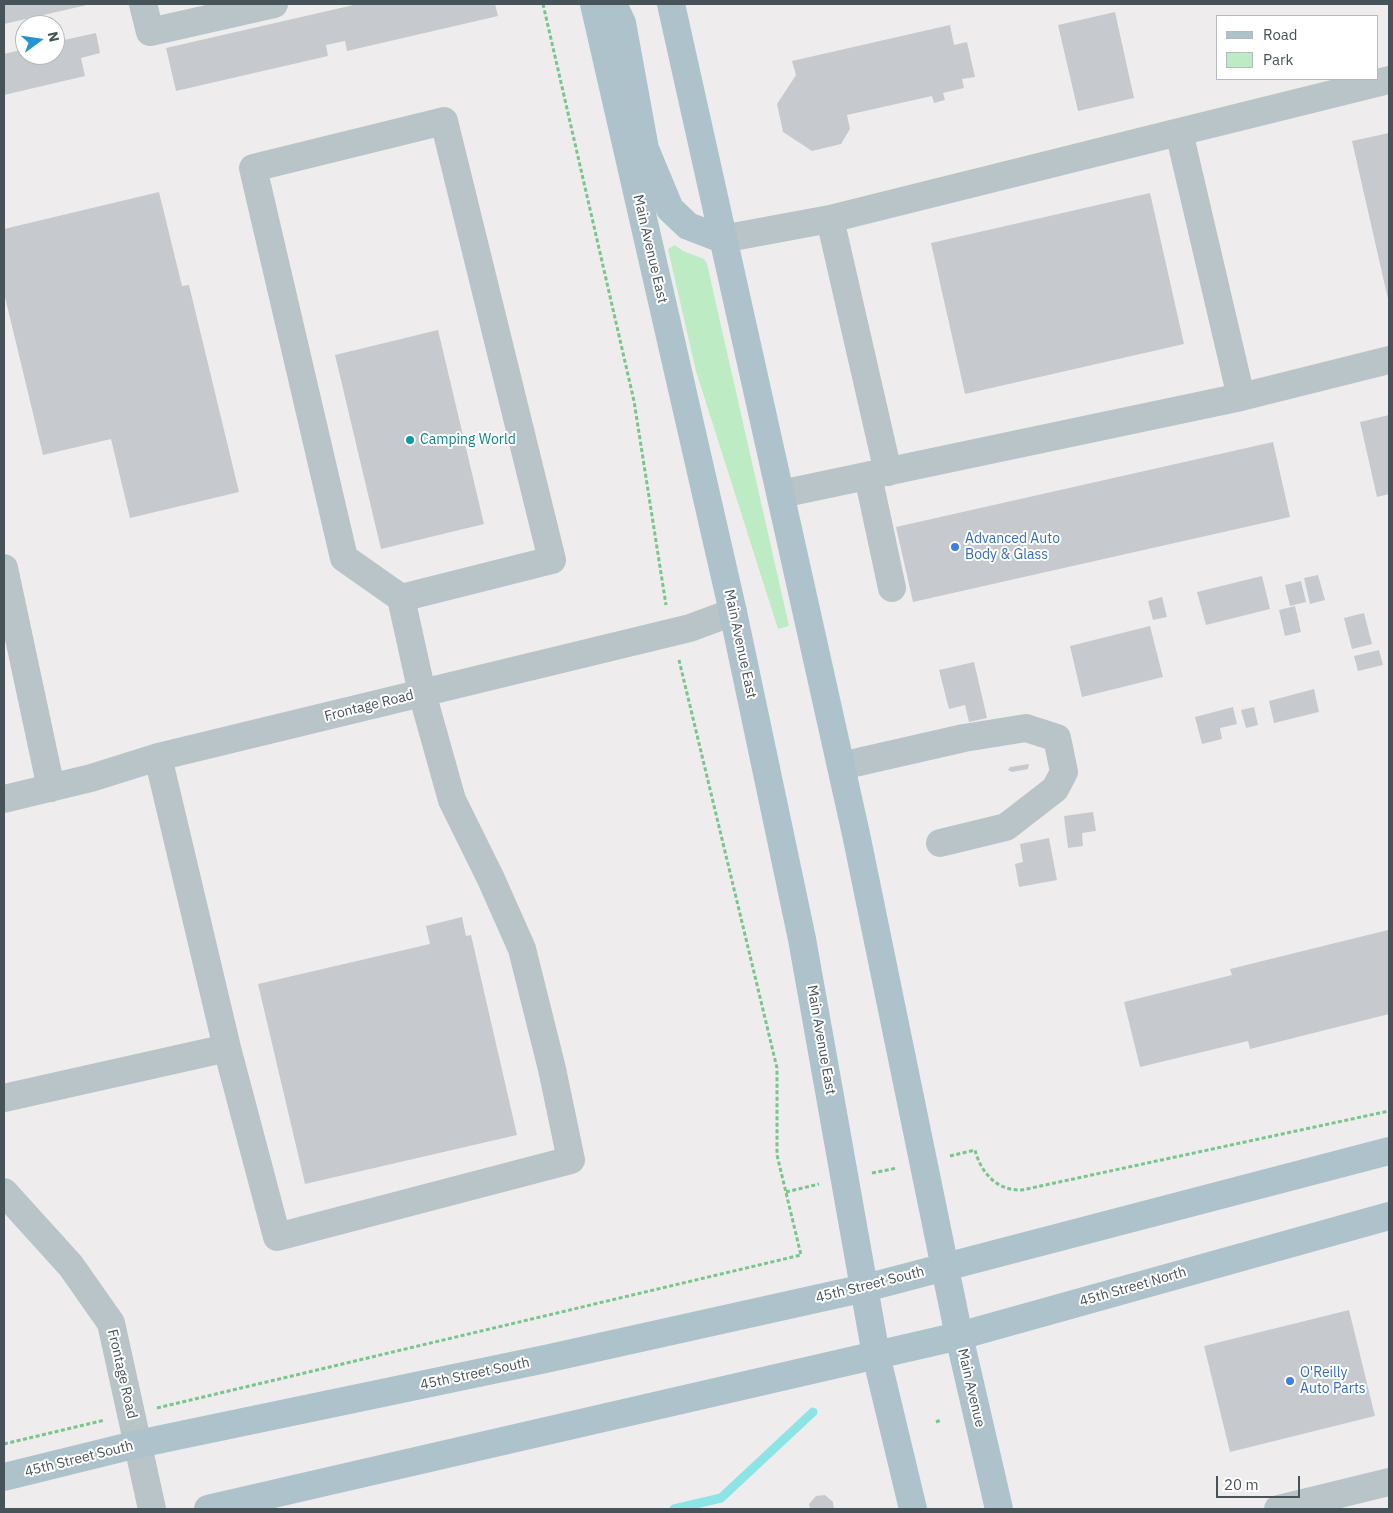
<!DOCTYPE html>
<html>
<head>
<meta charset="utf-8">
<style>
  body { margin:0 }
  #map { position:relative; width:1393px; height:1513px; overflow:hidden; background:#efeced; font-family:"IBM Plex Sans",sans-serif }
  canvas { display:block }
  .frame { position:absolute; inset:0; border:5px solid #465358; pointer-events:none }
  .legend { position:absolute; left:1216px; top:15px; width:162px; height:65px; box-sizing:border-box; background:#fff; border:1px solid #b5babc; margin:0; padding:6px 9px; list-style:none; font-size:15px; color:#465358 }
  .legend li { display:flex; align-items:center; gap:10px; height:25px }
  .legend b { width:25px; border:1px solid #b5babc }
  .north { position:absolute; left:15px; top:15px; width:50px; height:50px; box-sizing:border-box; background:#fff; border:1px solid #b5babc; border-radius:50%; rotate:76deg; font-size:14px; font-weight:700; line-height:20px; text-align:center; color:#465358 }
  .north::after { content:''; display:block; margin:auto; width:18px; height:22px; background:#2495d1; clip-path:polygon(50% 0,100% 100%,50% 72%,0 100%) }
  .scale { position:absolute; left:1216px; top:1476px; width:84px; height:22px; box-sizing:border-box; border:2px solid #465358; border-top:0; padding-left:6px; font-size:15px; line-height:18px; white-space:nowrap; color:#465358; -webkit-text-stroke:4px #fff; paint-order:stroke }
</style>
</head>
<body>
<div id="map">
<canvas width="1393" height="1513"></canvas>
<div class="frame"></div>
<ul class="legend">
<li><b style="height:6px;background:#adc2ca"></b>Road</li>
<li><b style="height:14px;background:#bcebc4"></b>Park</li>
</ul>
<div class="north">N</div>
<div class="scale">20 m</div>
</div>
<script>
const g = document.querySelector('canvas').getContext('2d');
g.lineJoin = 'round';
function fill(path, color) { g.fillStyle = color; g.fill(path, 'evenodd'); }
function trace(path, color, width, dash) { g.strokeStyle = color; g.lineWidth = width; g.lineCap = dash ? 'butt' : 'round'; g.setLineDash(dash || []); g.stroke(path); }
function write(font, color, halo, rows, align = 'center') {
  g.font = font + ' "IBM Plex Sans",sans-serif'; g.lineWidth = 4; g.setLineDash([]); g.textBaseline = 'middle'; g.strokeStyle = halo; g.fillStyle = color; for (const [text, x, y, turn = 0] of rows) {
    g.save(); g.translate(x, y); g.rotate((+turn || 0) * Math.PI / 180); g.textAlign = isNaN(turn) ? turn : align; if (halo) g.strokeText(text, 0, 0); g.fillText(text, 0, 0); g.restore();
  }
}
fill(new Path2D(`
  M675 245 683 251 704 259 707 264 789 626 778 629 696 371 668 249Z`), '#bcebc4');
trace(new Path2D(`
  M674 1509 721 1498 813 1412`), '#8ce5e4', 9);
fill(new Path2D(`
  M4 4H86L87 5 4 24Z
  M358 4H495L498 16 347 51 345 41 326 45 328 56 176 91 166 48Z
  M1115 12 1134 98 1078 111 1058 25Z
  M950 25 954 45 967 42 975 77 962 79 964 88 943 93 945 100 934 103 932 96 847 115 850 129 841 144 812 151 783 132 777 104 796 75 792 61Z
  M96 33 100 53 81 58 85 76 4 95V54L25 49V55H55V42Z
  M1389 133V299H1388L1352 141Z
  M159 192 182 286 189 285 239 492 130 518 111 439 43 455 4 293V229Z
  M1150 193 1184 344 965 394 931 243Z
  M438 330 484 524 381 549 335 355Z
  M1389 415V494L1377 497 1360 422Z
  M1273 442 1290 517 913 602 896 527Z
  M1318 575 1325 600 1310 604 1304 578Z
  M1262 576 1270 609 1206 625 1197 592Z
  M1301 581 1306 602 1290 606 1285 585Z
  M1162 597 1167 617 1153 620 1148 601Z
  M1295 606 1301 632 1285 636 1279 610Z
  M1364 613 1372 644 1352 649 1344 618Z
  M1150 626 1163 677 1082 697 1070 646Z
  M1379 650 1383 665 1358 671 1354 656Z
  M974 662 987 718 969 722 965 705 949 709 939 670Z
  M1314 689 1319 712 1274 723 1269 701Z
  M1233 707 1237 724 1220 728 1222 739 1202 744 1195 717Z
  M1254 707 1258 725 1246 728 1241 710Z
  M1029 764 1028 769 1012 772 1008 770 1010 767Z
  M1093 812 1096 831 1082 833 1083 846 1068 848 1064 816Z
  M1049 838 1057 880 1019 887 1015 864 1023 862 1020 844Z
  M462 917 466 936 471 935 517 1135 305 1184 258 984 430 944 426 926Z
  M1388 930 1389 1014 1250 1049 1248 1041 1140 1067 1124 1002 1232 975 1230 969Z
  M1349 1310 1375 1416 1230 1452 1204 1346Z
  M825 1495 833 1502 834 1509H810L809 1504 816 1496Z`), '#c6cace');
trace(new Path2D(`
  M543 4 634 401 666 605
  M950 1156 975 1150C981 1173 997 1191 1022 1190L1389 1111
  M872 1173 897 1168
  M786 1192 819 1184
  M157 1408 801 1255 777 1155V1068L679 660
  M936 1422 941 1420
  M4 1444 105 1420`), '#76c68e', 3, [4, 2.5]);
trace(new Path2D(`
  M143 4 150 32 274 4
  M1179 132 1389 80
  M830 219 888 472
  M722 239 830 219 1179 132 1241 397 781 494
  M1241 397 1389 360
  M868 476 892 588
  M4 568 51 788
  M841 766 964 738 1026 728 1057 738 1064 772 1055 789 1006 827 940 843
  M4 799 91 778 158 757 690 628 733 612
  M227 1048 277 1237 571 1160 552 1069 522 949 491 879 452 800 422 693 401 598 552 560 444 121 253 168 344 558 401 598
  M4 1098 227 1048 158 757
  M4 1192 71 1266 111 1323 152 1509
  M1278 1509 1389 1482`), '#b8c4c8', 28);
trace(new Path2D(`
  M594 4 733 612 802 939 876 1355 913 1509
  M613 4 622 23 645 149 670 209 688 226 722 239
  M671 4 856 834 959 1336 999 1509
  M4 1477 138 1444 550 1358 865 1288 1389 1151
  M208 1509 959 1336 1389 1216`), '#adc2ca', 28);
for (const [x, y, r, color] of [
  [410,440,5,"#0f9aa8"],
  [955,547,5,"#3f7fe0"],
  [1290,1381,5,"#3f7fe0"]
]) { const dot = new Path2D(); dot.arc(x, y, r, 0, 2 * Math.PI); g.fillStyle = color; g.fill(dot); trace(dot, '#fff', 2); }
write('14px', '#465358', '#fff', [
  ["Main Avenue East",650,249,77],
  ["Main Avenue East",740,644,78],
  ["Frontage Road",369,706,-14],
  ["Main Avenue East",821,1040,80],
  ["45th Street South",870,1285,-14],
  ["45th Street North",1133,1287,-16],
  ["Frontage Road",122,1374,77],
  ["45th Street South",475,1374,-12],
  ["Main Avenue",971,1388,77],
  ["45th Street South",79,1459,-14]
]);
write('14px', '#0d838f', '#fff', [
  ["Camping World",420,440]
], 'left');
write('14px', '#366cbe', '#fff', [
  ["Advanced Auto",965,539],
  ["Body & Glass",965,555],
  ["O'Reilly",1300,1373],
  ["Auto Parts",1300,1389]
], 'left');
</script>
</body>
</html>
